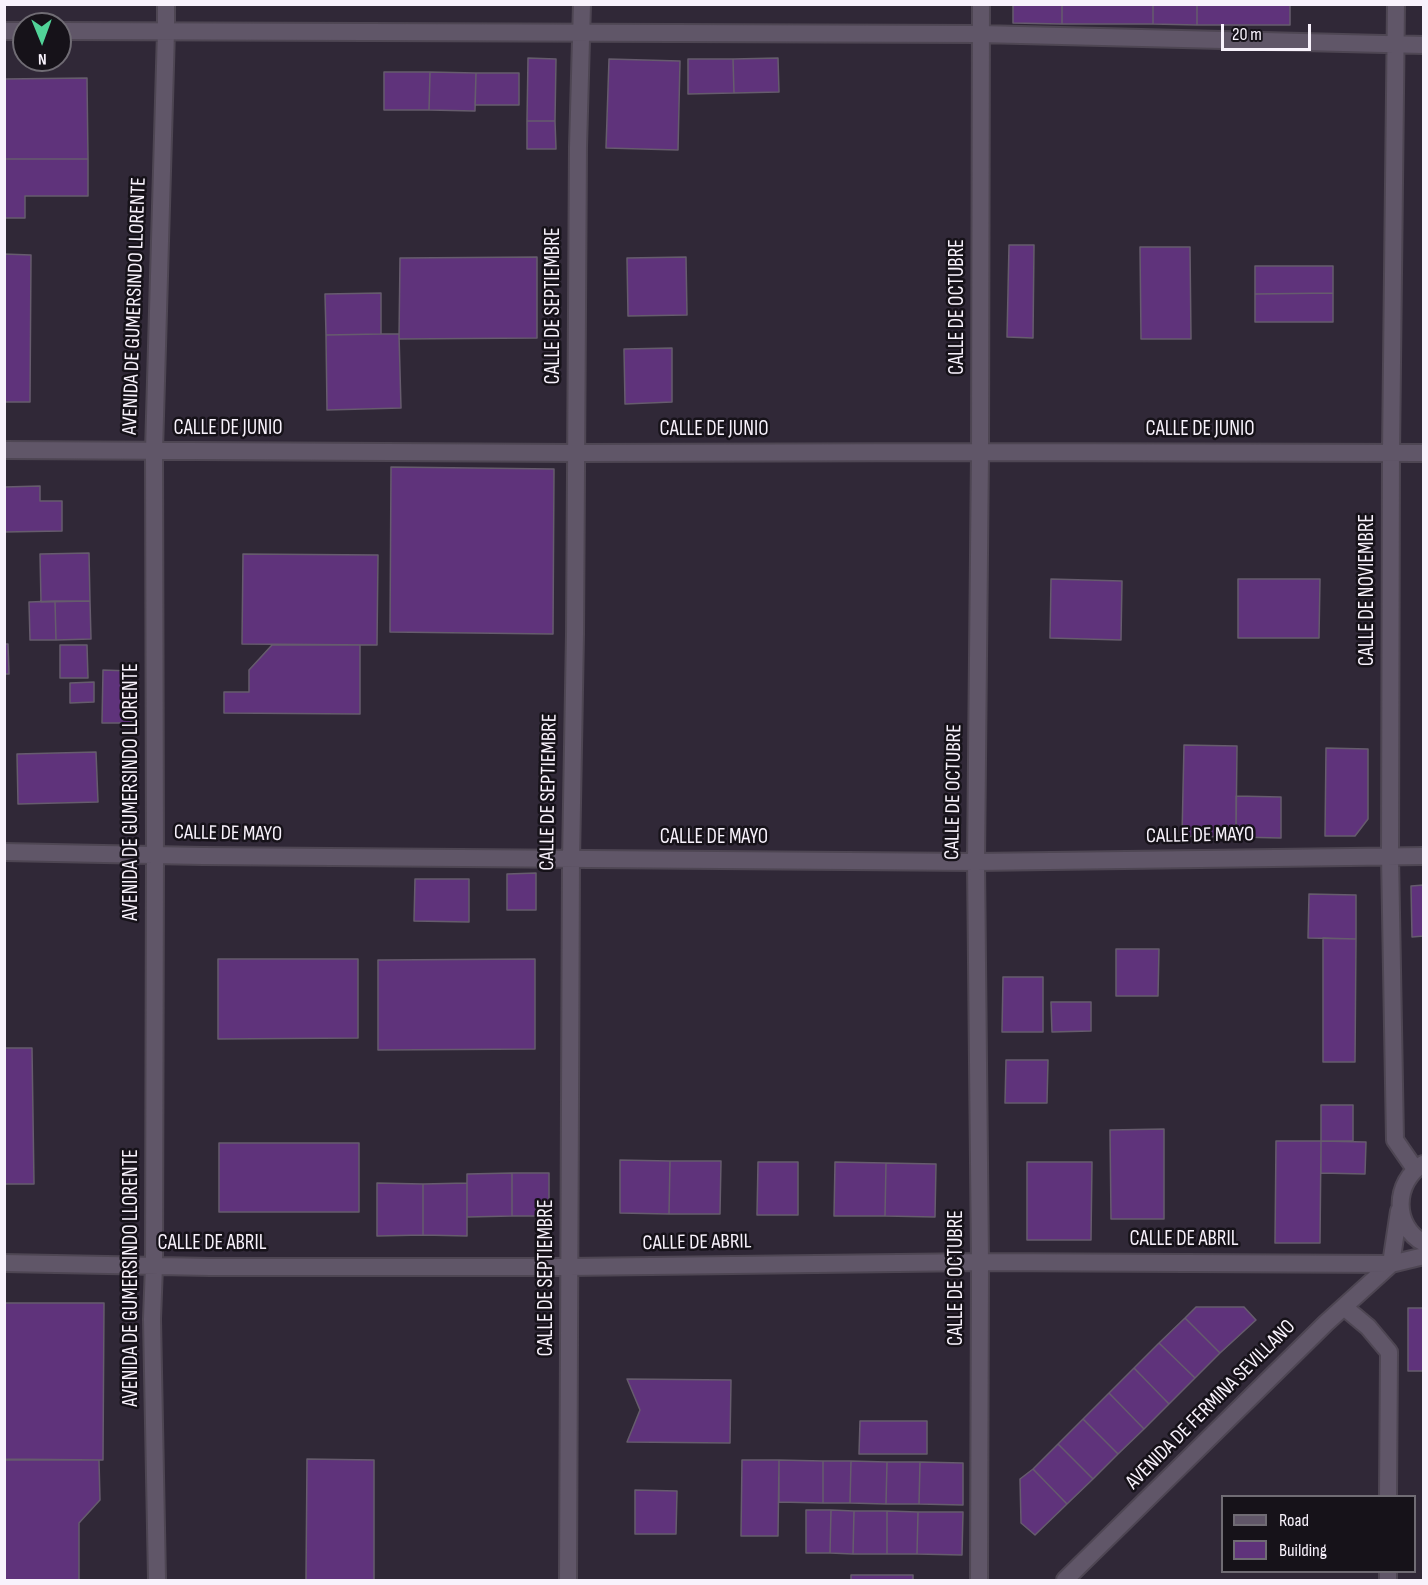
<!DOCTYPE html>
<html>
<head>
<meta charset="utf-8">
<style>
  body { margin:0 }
  #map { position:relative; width:1428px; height:1585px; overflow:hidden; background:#302837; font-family:"Sofia Sans Condensed",sans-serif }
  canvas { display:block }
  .frame { position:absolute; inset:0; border:6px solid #f8f2fc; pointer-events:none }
  .legend { position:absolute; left:1221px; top:1495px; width:195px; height:78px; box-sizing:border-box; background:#161219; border:2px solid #706c74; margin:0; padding:8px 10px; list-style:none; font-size:18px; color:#f8f2fc }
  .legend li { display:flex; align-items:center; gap:12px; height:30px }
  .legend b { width:30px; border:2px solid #706c74 }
  .north { position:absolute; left:12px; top:12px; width:60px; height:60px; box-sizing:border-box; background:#161219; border:2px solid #706c74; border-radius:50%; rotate:179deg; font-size:16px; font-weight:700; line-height:24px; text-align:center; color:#f8f2fc }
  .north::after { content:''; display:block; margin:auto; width:21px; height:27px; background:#51d398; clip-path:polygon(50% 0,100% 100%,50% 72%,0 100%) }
  .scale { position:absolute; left:1221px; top:24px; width:90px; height:27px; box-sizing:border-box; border:3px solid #f8f2fc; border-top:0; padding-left:8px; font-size:18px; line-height:21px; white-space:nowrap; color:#f8f2fc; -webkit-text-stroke:4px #161219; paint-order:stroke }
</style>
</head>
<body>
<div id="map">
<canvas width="1428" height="1585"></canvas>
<div class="frame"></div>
<ul class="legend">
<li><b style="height:8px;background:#605668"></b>Road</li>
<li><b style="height:16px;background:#5f337b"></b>Building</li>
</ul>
<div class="north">N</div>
<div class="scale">20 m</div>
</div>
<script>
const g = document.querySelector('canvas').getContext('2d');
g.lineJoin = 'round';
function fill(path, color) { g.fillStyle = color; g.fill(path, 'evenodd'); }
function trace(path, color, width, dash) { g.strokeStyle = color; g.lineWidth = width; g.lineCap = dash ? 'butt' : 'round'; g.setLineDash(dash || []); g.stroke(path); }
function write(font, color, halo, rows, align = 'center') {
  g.font = font + ' "Sofia Sans Condensed",sans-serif'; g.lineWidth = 5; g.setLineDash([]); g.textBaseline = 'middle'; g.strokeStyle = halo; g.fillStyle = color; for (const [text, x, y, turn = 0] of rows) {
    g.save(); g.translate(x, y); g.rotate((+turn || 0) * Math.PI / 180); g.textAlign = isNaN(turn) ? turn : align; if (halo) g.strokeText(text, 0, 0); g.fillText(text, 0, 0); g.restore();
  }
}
const building = new Path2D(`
  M1013 4H1062V24L1013 23Z
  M1062 4H1153V24H1062Z
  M1153 4H1197V25L1153 24Z
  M1197 4H1290V25H1197Z
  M528 58 556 59 555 121H527Z
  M778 58 779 92 734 93 733 59Z
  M609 59 680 61 678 150 606 148Z
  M688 59H733L734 93 688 94Z
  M384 72H430L429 110H384Z
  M430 72 476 73 475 111 429 110Z
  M476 73H519V105H475Z
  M87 78 88 159H4V79Z
  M527 121H555L556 149H527Z
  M4 159H88V196H25V218H4Z
  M1009 245H1034L1033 338 1007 337Z
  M1140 247H1190L1191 339H1141Z
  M4 254 31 255 30 402H4Z
  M537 257V338L399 339 400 258Z
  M686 257 687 315 628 316 627 258Z
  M1255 266H1333V293L1255 294Z
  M381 293V334L326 335 325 294Z
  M1333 293V322H1255V294Z
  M381 334H399L401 408 327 410 326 335Z
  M672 348V402L625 404 624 349Z
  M391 467 554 469 553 634 390 632Z
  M40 486V501H62V531L4 532V487Z
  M89 553 90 601 41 602 40 554Z
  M243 554 378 555 377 645 242 644Z
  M1051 579 1122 581 1121 640 1050 638Z
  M1238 579H1320L1319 638H1238Z
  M55 601H90L91 639 56 640Z
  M55 601 56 640H30L29 602Z
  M4 644H8L9 674H4Z
  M60 645H87L88 678H60Z
  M272 645H360V714L224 713V692H249V670Z
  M103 670 131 671V723H102Z
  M94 682V702L70 703V683Z
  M1184 745 1237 746 1236 837 1182 836Z
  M1326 748 1368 749V819L1355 836H1325Z
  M96 752 98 802 18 804 17 754Z
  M1236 796 1281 797V838L1236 837Z
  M536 873V910H507V874Z
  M415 879H469V922L414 921Z
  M1424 885V936L1412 937 1411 886Z
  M1309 894 1356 895V939L1308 938Z
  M1323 938 1356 939 1355 1062H1323Z
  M1116 949H1159L1158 996H1116Z
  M218 959H358V1038L218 1039Z
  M535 959V1049L378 1050V960Z
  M1003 977H1043V1032H1002Z
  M1051 1002H1091V1031L1052 1032Z
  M4 1048H32L34 1184H4Z
  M1006 1060H1048L1047 1103H1005Z
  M1321 1105H1353V1141H1321Z
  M1164 1129V1219H1111L1110 1130Z
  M1276 1141H1321L1320 1243H1275Z
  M1321 1141 1366 1142 1365 1174 1321 1173Z
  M219 1143H359V1212H219Z
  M620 1160 670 1161 669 1214 620 1213Z
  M670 1161H721L720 1214H669Z
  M758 1162H798V1215H757Z
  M835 1162 886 1163 885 1216H834Z
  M1027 1162H1092L1091 1240H1027Z
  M886 1163 936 1164 935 1217 885 1216Z
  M512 1173V1216L467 1217V1174Z
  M512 1173H549V1216H512Z
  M377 1183 423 1184V1235L377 1236Z
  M467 1183V1236L423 1235V1184Z
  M4 1303H104L103 1460 4 1459Z
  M1196 1307H1244L1256 1320 1220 1353 1185 1318Z
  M1408 1308H1424V1371H1408Z
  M1185 1318 1220 1353 1195 1378 1159 1343Z
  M1159 1343 1195 1378 1169 1404 1134 1368Z
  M1134 1368 1169 1404 1144 1429 1109 1393Z
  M627 1379 731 1380 730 1443 627 1442 640 1410Z
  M1109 1393 1144 1429 1118 1454 1083 1419Z
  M1083 1419 1118 1454 1093 1479 1058 1444Z
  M860 1421H927V1454H859Z
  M1058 1444 1093 1479 1067 1504 1033 1469Z
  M307 1459 374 1460V1580H306Z
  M4 1460H99L100 1500 79 1523V1580H4Z
  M742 1460H779L778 1536H741Z
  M779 1460 823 1461V1503L779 1502Z
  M823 1461H851L850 1503H823Z
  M851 1461 887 1462 886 1504 850 1503Z
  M887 1462H920L919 1504H886Z
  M920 1462 963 1463V1505L919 1504Z
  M1033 1469 1067 1504 1035 1535 1021 1523 1020 1479Z
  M635 1490 677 1491 676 1534H635Z
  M806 1510H831L830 1553H806Z
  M831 1510 854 1511 853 1554 830 1553Z
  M854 1511H887V1554H853Z
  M887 1511 918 1512 917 1554H887Z
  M918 1512H963L962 1555 917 1554Z
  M851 1575H913V1580H851Z`);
fill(building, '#5f337b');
trace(building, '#665c6d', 1.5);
const minor = new Path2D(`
  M1396 4 1391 453 1390 856 1395 1140 1415 1169
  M4 31H24
  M60 31 980 34 1424 45
  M4 450 576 453 980 452 1424 453
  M4 852 203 856 976 862 1424 856
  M1423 1164C1394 1182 1392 1226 1424 1243
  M4 1263 210 1267H569L980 1262 1391 1264
  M1391 1264 1399 1211
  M1344 1307 1368 1327 1389 1352 1388 1496
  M157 1580 152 1319 154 1266 155 856 154 451 166 31V4
  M568 1580 571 860 575 634 578 147 582 4
  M979 1580 980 1262 976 862 980 452 981 4
  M1065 1580 1326 1323 1391 1264 1424 1256
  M1388 1580V1572`);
trace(minor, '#4e4653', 20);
trace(minor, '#605668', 16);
write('21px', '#f8f2fc', '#161219', [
  ["AVENIDA DE GUMERSINDO LLORENTE",135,306,-88],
  ["CALLE DE SEPTIEMBRE",554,306,-90],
  ["CALLE DE OCTUBRE",958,307,-90],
  ["CALLE DE JUNIO",228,429],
  ["CALLE DE JUNIO",714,430],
  ["CALLE DE JUNIO",1200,430],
  ["CALLE DE NOVIEMBRE",1368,590,-90],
  ["AVENIDA DE GUMERSINDO LLORENTE",132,792,-90],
  ["CALLE DE SEPTIEMBRE",549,792,-89],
  ["CALLE DE OCTUBRE",954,792,-89],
  ["CALLE DE MAYO",228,834,1],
  ["CALLE DE MAYO",1200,836,-1],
  ["CALLE DE MAYO",714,838],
  ["CALLE DE ABRIL",1184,1240],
  ["CALLE DE ABRIL",697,1243,-1],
  ["CALLE DE ABRIL",212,1244],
  ["AVENIDA DE GUMERSINDO LLORENTE",132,1278,-90],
  ["CALLE DE SEPTIEMBRE",547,1278,-90],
  ["CALLE DE OCTUBRE",957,1278,-90],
  ["AVENIDA DE FERMINA SEVILLANO",1211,1405,-45]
]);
</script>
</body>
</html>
